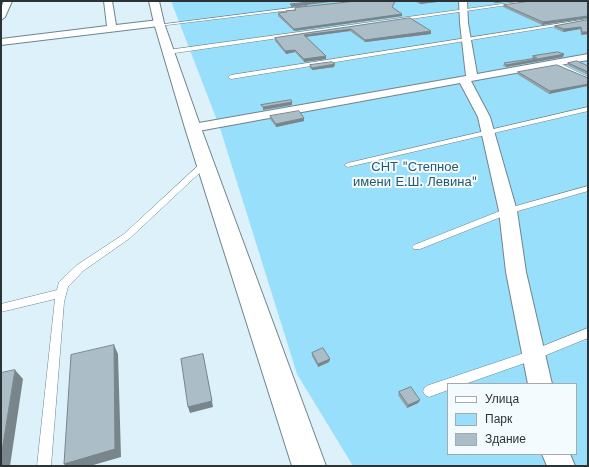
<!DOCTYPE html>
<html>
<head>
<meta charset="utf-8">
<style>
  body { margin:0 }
  #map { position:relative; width:589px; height:467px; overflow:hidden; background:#dcf1f9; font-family:"Work Sans",sans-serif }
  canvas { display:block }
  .frame { position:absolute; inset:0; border:2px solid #2c3337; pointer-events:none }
  .legend { position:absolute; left:447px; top:383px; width:130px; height:72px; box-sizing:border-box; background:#f3fbff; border:1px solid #a3abaf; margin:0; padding:5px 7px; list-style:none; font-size:12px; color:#2c3337 }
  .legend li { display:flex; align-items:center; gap:8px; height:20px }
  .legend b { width:20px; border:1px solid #a3abaf }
</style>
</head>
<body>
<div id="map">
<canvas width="589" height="467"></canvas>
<div class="frame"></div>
<ul class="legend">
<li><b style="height:5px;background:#fff"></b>Улица</li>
<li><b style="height:11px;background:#98dffb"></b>Парк</li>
<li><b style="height:11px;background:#abbec7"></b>Здание</li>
</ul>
</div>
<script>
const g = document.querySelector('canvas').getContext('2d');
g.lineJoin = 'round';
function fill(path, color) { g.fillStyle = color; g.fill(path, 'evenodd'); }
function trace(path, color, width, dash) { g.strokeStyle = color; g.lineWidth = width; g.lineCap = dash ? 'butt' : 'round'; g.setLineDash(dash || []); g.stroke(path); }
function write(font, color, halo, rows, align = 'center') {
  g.font = font + ' "Work Sans",sans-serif'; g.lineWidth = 4; g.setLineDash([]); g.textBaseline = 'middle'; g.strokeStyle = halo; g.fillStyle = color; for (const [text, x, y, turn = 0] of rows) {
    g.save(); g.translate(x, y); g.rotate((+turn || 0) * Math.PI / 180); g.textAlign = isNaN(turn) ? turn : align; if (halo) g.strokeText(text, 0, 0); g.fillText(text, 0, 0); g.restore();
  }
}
fill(new Path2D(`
  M171 1H588V466H353L297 374 220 128ZM448 384H576V454H448Z`), '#98dffb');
const service = new Path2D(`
  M524 1H535L168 54 165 52 168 50Z
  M307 6 308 8 159 26 157 25Z
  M588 19V21L231 79 228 77 231 75Z
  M555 61 588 77V81L553 64 552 63Z
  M588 107V111L348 167 344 165 348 163Z
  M202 162H208L209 164 130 238 83 271 68 287 64 302 51 466H37L55 299 1 312V304L57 290 59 282 77 265 124 234Z
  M588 186V191L511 213 420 249H414L412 247 414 245 505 209Z
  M588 328V338L539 358 465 384H448V390L429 397 425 395 423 391 425 387 429 385 533 350Z`);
const minor = new Path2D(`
  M4 1H12L5 17 1 20V8Z
  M104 1H112L116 25 159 20 163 23 159 26 1 45V39L107 26Z
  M459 1H467L468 23 477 74 588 54V60L471 81 490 117 517 211 526 272 552 384H528L506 272 499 211 478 117 460 83 193 132 188 131 186 128 188 125 193 124 466 76 460 23Z
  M542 454H570L575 466H547Z`);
const tertiary = new Path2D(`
  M149 1H159L164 23 201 128 326 466H292L185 128 154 23Z`);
trace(service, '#71848b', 1);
trace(minor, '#71848b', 2);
trace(tertiary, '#71848b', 2);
fill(service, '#fff');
fill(minor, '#fff');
fill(tertiary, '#fff');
fill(new Path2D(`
  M357 1H396L392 8 402 16 294 31 278 16V13H286V11L295 10V8Z
  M414 1H446L420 4Z
  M490 1H513L495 3Z
  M588 1 542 25 503 7 504 5Z
  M410 18 431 34 365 42 350 31 306 37 326 56V59L304 62 295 52 286 54 275 41V38Z
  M588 20V34L581 35 580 29 563 32 554 28 555 26Z
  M533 56 563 57 506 67 503 66 504 63 533 59 532 58Z
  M568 63 588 66V75L567 65Z
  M310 65 334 67 312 70 310 68Z
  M518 72 588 78 549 94 517 74Z
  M270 116 304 118V121L276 127 270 119Z
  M312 353 330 359 329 362 318 367 312 356Z
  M399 392 420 400 418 403 407 408 398 395Z`), '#93a3ab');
fill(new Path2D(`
  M320 1H338L291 7V5Z
  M427 1H446L420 4V2Z
  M496 1H513L495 3Z
  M402 14V16L294 31V29Z
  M588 16V18L542 25 543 22Z
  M581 27 580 29 563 32 564 29Z
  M351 29 350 31 304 37V35Z
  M431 31V34L365 42V40Z
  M582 32H588V34L581 35Z
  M295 50V52L286 54 285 51Z
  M564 54 563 57 506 67V65Z
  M326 56V59L304 62V59Z
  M335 64 334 67 312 70V68Z
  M588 84V86L549 94 550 91Z
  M292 102V105L263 110V107Z
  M304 118V121L276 127V124Z
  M114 345 118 354 121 457 90 466H66L64 464Z
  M203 354 213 407 190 413 188 407Z
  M330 359 329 362 318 367V364Z
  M15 370 23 379 10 466H1V457Z
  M420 400 418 403 407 408 408 405Z`), '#78858b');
const building = new Path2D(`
  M308 1H320L291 5 290 4 309 2Z
  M357 1H395L392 7 402 14 294 29 278 13 287 12 286 11 296 10 295 8Z
  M531 1H588V16L543 22 504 5Z
  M410 18 431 31 365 40 351 29 304 35 326 56 304 59 295 50 285 51 275 38Z
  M588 20V32H582L581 27 564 29 555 26Z
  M558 52 564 54 506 65 504 63 537 58 533 56Z
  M577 61 588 66V72L568 63Z
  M332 62 335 64 312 68 310 65Z
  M557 65 588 78V84L550 91 518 72Z
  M291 100 292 102 263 107 261 105Z
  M299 111 304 118 276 124 270 116Z
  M114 345 115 449 64 464 71 355Z
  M323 348 330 359 318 364 312 353Z
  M203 354 212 401 188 407 181 359Z
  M15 370 1 457V373Z
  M411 387 420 400 408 405 399 392Z`);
fill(building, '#abbec7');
trace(building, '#78858b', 1);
write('13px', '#27596c', '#f3fbff', [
  ["СНТ \"Степное",415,167],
  ["имени Е.Ш. Левина\"",415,182]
]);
</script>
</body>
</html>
